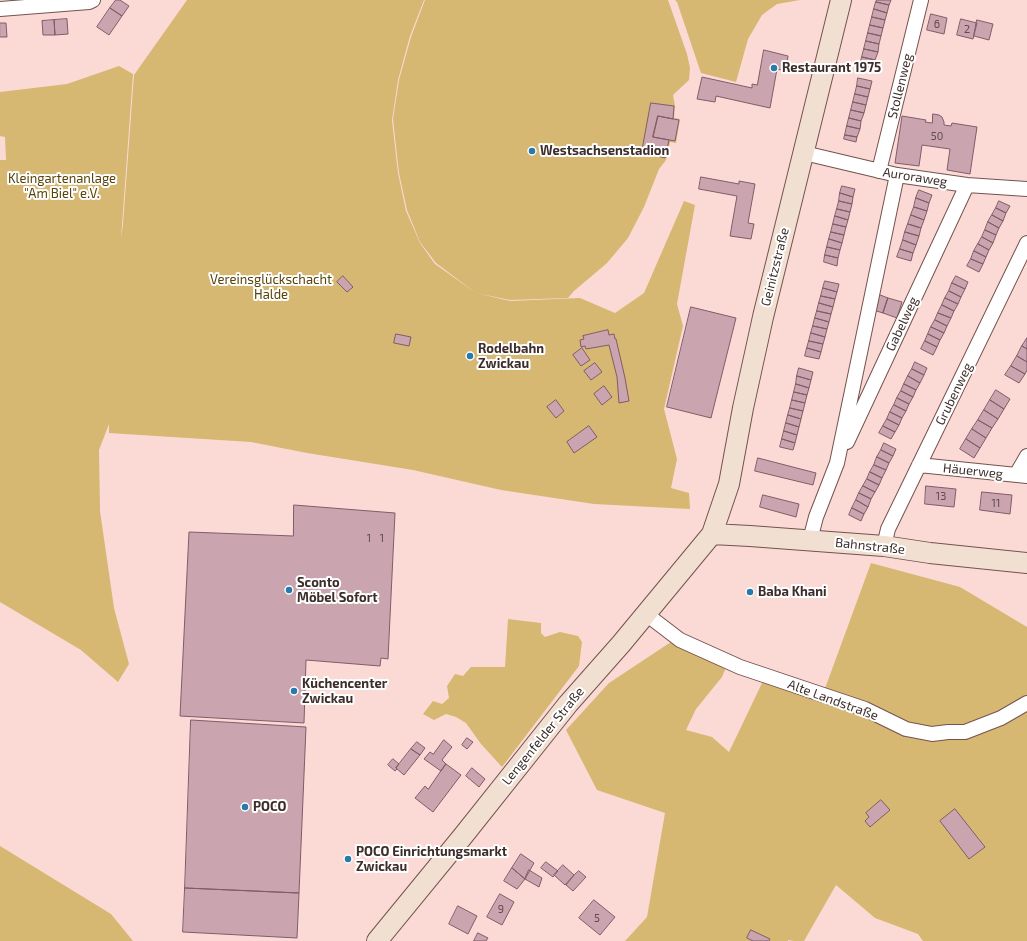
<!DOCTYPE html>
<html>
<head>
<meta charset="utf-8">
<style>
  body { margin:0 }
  canvas { display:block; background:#fbd9d5 }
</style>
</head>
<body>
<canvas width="1027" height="941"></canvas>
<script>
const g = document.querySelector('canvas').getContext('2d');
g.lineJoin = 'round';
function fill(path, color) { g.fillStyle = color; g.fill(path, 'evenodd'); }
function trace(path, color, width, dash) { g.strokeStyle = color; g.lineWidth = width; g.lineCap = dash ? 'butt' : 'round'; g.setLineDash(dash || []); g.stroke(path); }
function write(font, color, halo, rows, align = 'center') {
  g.font = font + ' "Exo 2",sans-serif'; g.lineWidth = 4; g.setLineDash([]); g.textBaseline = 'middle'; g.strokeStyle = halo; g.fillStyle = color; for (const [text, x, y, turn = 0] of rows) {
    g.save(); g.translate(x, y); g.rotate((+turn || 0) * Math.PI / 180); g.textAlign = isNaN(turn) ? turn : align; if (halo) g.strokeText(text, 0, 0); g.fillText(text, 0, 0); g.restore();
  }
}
fill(new Path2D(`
  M187 0H424L410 36 398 80 392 120 398 173 406 211 420 243 435 264 476 293 510 301 580 298 615 313 644 293 684 201 695 205 677 304 683 326 664 409 677 459 671 488 689 493 690 509 594 504 501 490 413 470 307 453 251 442 109 433V424L99 450 100 511 114 608 129 664 118 682 81 650 0 602V160H6L5 137 0 136V92L67 84 119 66 133 74 121 239 123 224 134 75Z
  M425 0H668L687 54 690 68 689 80 673 95 675 106 674 118 680 119 676 143 670 142 666 160 659 169 644 207 628 238 607 263 574 291 568 298 510 300 476 293 436 263 420 242 407 210 399 173 393 119 399 80 411 37Z
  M675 0H800L777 4 762 15 748 39 736 82 701 73 677 2Z
  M871 563 960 587 1027 627V941H923L918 934 875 918 836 885 804 941H794L788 940V941H625L647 917 665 813 597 790 566 730 609 683 671 642 727 665 722 677 696 709 686 730 712 737 729 752 764 679 821 698 827 683Z
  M508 619 541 623V633L545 637 560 632 578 636 582 642 579 666 502 767 481 744 466 723 456 717 446 714 434 720 423 714 433 701 442 704 449 698 447 686 455 674 463 676 471 667H505Z
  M0 846 111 914 133 941H0Z`), '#d6b873');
const building = new Path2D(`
  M116 0H120L129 6 122 16 110 8Z
  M877 0H891L889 5 876 2Z
  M876 2 889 5 887 13 874 9Z
  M110 8 122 16 109 35 97 27Z
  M874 9 887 13 885 20 872 17Z
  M931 14 947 18 944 34 927 30Z
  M872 17 885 20 883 28 870 25Z
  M67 19 68 34 55 35 54 20Z
  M961 19 977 23 973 39 957 35Z
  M54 20 55 35H43L42 21Z
  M977 20 993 24 989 40 974 36Z
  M0 23H6L7 37H0Z
  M870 25 883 28 881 36 868 33Z
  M868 33 881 36 879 44 866 41Z
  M866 41 879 44 878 52 864 49Z
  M864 49 878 52 875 60 862 57Z
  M764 50 788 56 786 71 777 69 770 108 716 96 715 102 697 99 702 77 752 88V84L757 85Z
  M862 57 875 60 874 68 860 65Z
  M858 78 872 81 870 89 857 86Z
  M857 86 870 89 868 97 855 94Z
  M855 94 868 97 866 105 853 102Z
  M853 102 866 105 864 113 851 110Z
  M651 103 674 106 673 119 658 116 653 137 669 140 665 158 642 152Z
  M851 110 864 113 861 121 849 118Z
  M933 114 939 115 942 117 944 122V125L951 126 952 123 977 127 970 174 947 170 950 149 922 145 919 166 895 163 902 116 926 120 925 122 932 123Z
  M658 116 679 120 675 141 653 137Z
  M849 118 861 121 860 129 847 126Z
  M847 126 860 129 857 137 845 135Z
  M845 135 857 137 856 142 844 139Z
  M701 177 739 184V181L755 184 748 223 754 224 751 239 730 236 737 196 699 189Z
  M842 186 855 189 853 197 840 193Z
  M919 190 932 195 929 203 916 198Z
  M840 193 853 197 852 204 839 201Z
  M916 198 929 203 927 211 914 207Z
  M839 201 852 204 850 212 837 209Z
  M999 201 1010 206 1006 213 996 208Z
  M914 207 927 211 924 220 911 215Z
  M996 208 1006 213 1003 221 992 215Z
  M837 209 850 212 848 220 835 216Z
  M911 215 924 220 921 228 908 224Z
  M992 215 1003 221 999 228 988 222Z
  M835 216 848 220 846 227 833 224Z
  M988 222 999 228 996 235 985 230Z
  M833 224 846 227 844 235 831 232Z
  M908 224 921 228 919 236 905 232Z
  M985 230 996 235 993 243 982 237Z
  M831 232 844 235 842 243 829 239Z
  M905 232 919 236 916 245 903 240Z
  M982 237 993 243 989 250 978 244Z
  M829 239 842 243 840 250 827 247Z
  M903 240 916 245 913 253 900 249Z
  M978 244 989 250 986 257 974 251Z
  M827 247 840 250 838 258 825 255Z
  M900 249 913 253 911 261 897 257Z
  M974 251 986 257 983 264 971 259Z
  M825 255 838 258 837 266 824 262Z
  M971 259 983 264 979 272 967 266Z
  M343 276 353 287 347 292 337 282Z
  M956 276 968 282 965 289 952 283Z
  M825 281 839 284 837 292 823 288Z
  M952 283 965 289 961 297 949 291Z
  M823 288 837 292 835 299 821 296Z
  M949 291 961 297 958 304 945 298Z
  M875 293 888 298 883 313 870 309Z
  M821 296 835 299 833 307 819 303Z
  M888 298 902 302 897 318 883 313Z
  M945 298 958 304 954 311 942 305Z
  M819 303 833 307 831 314 817 311Z
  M942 305 954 311 951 318 938 313Z
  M691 307 736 318 711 418 667 407Z
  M817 311 831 314 829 322 815 318Z
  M938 313 951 318 947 326 935 320Z
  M815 318 829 322 827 329 813 326Z
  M935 320 947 326 944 333 931 327Z
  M813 326 827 329 825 337 811 333Z
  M931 327 944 333 940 340 928 334Z
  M608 330 609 335 614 334 615 339H616L625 378 629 401 619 403 617 377 609 345 586 349 585 346 581 347 580 340 584 339 583 336Z
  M811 333 825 337 823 344 809 341Z
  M396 334 411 337 409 346 394 343Z
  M928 334 940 340 937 347 925 341Z
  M1027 338V349L1022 346Z
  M809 341 823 344 821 352 807 348Z
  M925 341 937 347 933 355 921 349Z
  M1022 346 1027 349V362L1017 356Z
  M582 348 590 360 581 366 573 355Z
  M807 348 821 352 819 359 805 356Z
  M1017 356 1027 362V370L1025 374 1011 366Z
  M915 362 927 368 924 375 912 369Z
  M595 363 602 372 591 380 584 371Z
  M1011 366 1025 374 1019 383 1005 375Z
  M799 368 813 372 811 380 797 376Z
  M912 369 924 375 920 383 908 376Z
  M797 376 811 380 809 388 796 384Z
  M908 376 920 383 916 390 904 384Z
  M796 384 809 388 807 395 794 392Z
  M904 384 916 390 913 397 901 391Z
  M604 386 612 397 602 405 594 394Z
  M996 390 1010 399 1004 409 990 400Z
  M901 391 913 397 909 404 897 398Z
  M794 392 807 395 805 403 792 400Z
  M897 398 909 404 906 411 894 405Z
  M556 400 564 411 556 418 547 407Z
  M792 400 805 403 803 411 790 408Z
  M990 400 1004 409 998 419 984 410Z
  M894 405 906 411 902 418 890 412Z
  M790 408 803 411 801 419 788 415Z
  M984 410 998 419 992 428 978 420Z
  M890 412 902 418 899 425 887 419Z
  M788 415 801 419 799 427 786 423Z
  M887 419 899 425 895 432 883 426Z
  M978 420 992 428 986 438 972 429Z
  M786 423 799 427 797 435 784 431Z
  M589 426 597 437 574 453 567 442Z
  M883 426 895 432 891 439 879 433Z
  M972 429 986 438 980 448 966 439Z
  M784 431 797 435 795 443 782 439Z
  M782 439 795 443 793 450 780 447Z
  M966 439 980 448 974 458 960 449Z
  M884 443 896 449 893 456 881 450Z
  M881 450 893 456 889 463 877 457Z
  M877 457 889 463 886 470 874 465Z
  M758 458 816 473 813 485 755 471Z
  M874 465 886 470 882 478 870 472Z
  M870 472 882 478 879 485 867 479Z
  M867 479 879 485 875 492 863 486Z
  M863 486 875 492 871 499 859 493Z
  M926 486 956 489 954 507 925 504Z
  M982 492 1012 495 1010 514 980 510Z
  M859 493 871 499 868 507 856 500Z
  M763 495 799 504 796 517 760 507Z
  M856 500 868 507 864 514 852 508Z
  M294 505 395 513 388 659 381 658 380 666 306 660 304 723 180 716 189 532 293 536Z
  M852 508 864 514 861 521 849 515Z
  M191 720 306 727 299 893 185 888Z
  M467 738 473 742 467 749 462 745Z
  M444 740 452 747 442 760 446 764 441 771 424 759 430 752 433 754Z
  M417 742 425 748 420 755 411 749Z
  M411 749 420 755 404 775 396 768Z
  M393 759 399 764 396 768 397 769 395 771 388 765Z
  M446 764 461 775 433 812 415 798 425 786 428 789Z
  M472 768 485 779 479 787 466 776Z
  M881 800 890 810 870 827 865 821 869 817 866 813Z
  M955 809 985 847 969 859 940 821Z
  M521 854 534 863 525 879 512 868Z
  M546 862 558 871 553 877 541 868Z
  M563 865 574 875 565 885 554 875Z
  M512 868 525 879 517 889 504 881Z
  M529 870 542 878 539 887 525 879Z
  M579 871 586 877 573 891 566 885 574 875Z
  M185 888 299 893 297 938 183 932Z
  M500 894 514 902 502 925 487 917Z
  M594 900 615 917 600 935 579 918Z
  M458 906 477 916 468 934 449 924Z
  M751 930 770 939 769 941H753L747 938Z
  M478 933 488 938 486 941H474Z`);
fill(building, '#caa4af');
trace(building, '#7f5d68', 1);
const street = new Path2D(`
  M0 9 89 2 93 0
  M804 153 897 175 967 185 1027 189
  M879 171 921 0
  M847 442 967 185
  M919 465 1027 476
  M1016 475 1027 456
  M810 540 816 517 837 463 897 175
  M884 546 888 529 1027 243
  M646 614 680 640 740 667 865 709 906 729 932 734 948 732H965L1001 718 1027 703`);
const secondary = new Path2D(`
  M712 534 750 536 884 546 930 553 1027 563
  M377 941 463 836 568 704 621 644 712 534 729 484 743 408 763 317 841 0`);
trace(street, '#75524e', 16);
trace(secondary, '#75524e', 22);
trace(street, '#fff', 14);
trace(secondary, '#f1e0d2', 20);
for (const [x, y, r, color] of [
  [774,68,4,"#277aaa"],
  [532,151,4,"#277aaa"],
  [470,356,4,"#277aaa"],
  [289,590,4,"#277aaa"],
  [750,592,4,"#277aaa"],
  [294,691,4,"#277aaa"],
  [245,807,4,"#277aaa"],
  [348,859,4,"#277aaa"]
]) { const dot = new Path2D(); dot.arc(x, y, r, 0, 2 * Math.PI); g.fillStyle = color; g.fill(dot); trace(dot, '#fff', 1.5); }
write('11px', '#604c4c', null, [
  ["6",937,24],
  ["2",967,29],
  ["50",937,136],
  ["13",941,496],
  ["11",996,503],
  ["1",369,538],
  ["1",382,538],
  ["9",501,909],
  ["5",597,918]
]);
write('bold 13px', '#3d2e2b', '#fff', [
  ["Restaurant 1975",782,68],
  ["Westsachsenstadion",540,151],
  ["Rodelbahn",478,349],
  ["Zwickau",478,364],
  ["Sconto",297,583],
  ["Möbel Sofort",297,598],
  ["Baba Khani",758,592],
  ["Küchencenter",302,684],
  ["Zwickau",302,699],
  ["POCO",253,807],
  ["POCO Einrichtungsmarkt",356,852],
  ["Zwickau",356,867]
], 'left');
write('13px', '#3d2e2b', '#fff', [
  ["Stollenweg",900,86,-76],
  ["Auroraweg",915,177,9],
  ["Geinitzstraße",775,267,-76],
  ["Gabelweg",902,324,-65],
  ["Grubenweg",954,394,-64],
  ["Häuerweg",973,471,6],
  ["Bahnstraße",870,546,6],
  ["Alte Landstraße",833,700,20],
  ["Lengenfelder Straße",543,736,-51]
]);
write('13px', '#574208', '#fff', [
  ["Kleingartenanlage",62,179],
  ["\"Am Biel\" e.V.",62,194],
  ["Vereinsglückschacht",271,280],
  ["Halde",271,295]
]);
</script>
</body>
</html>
